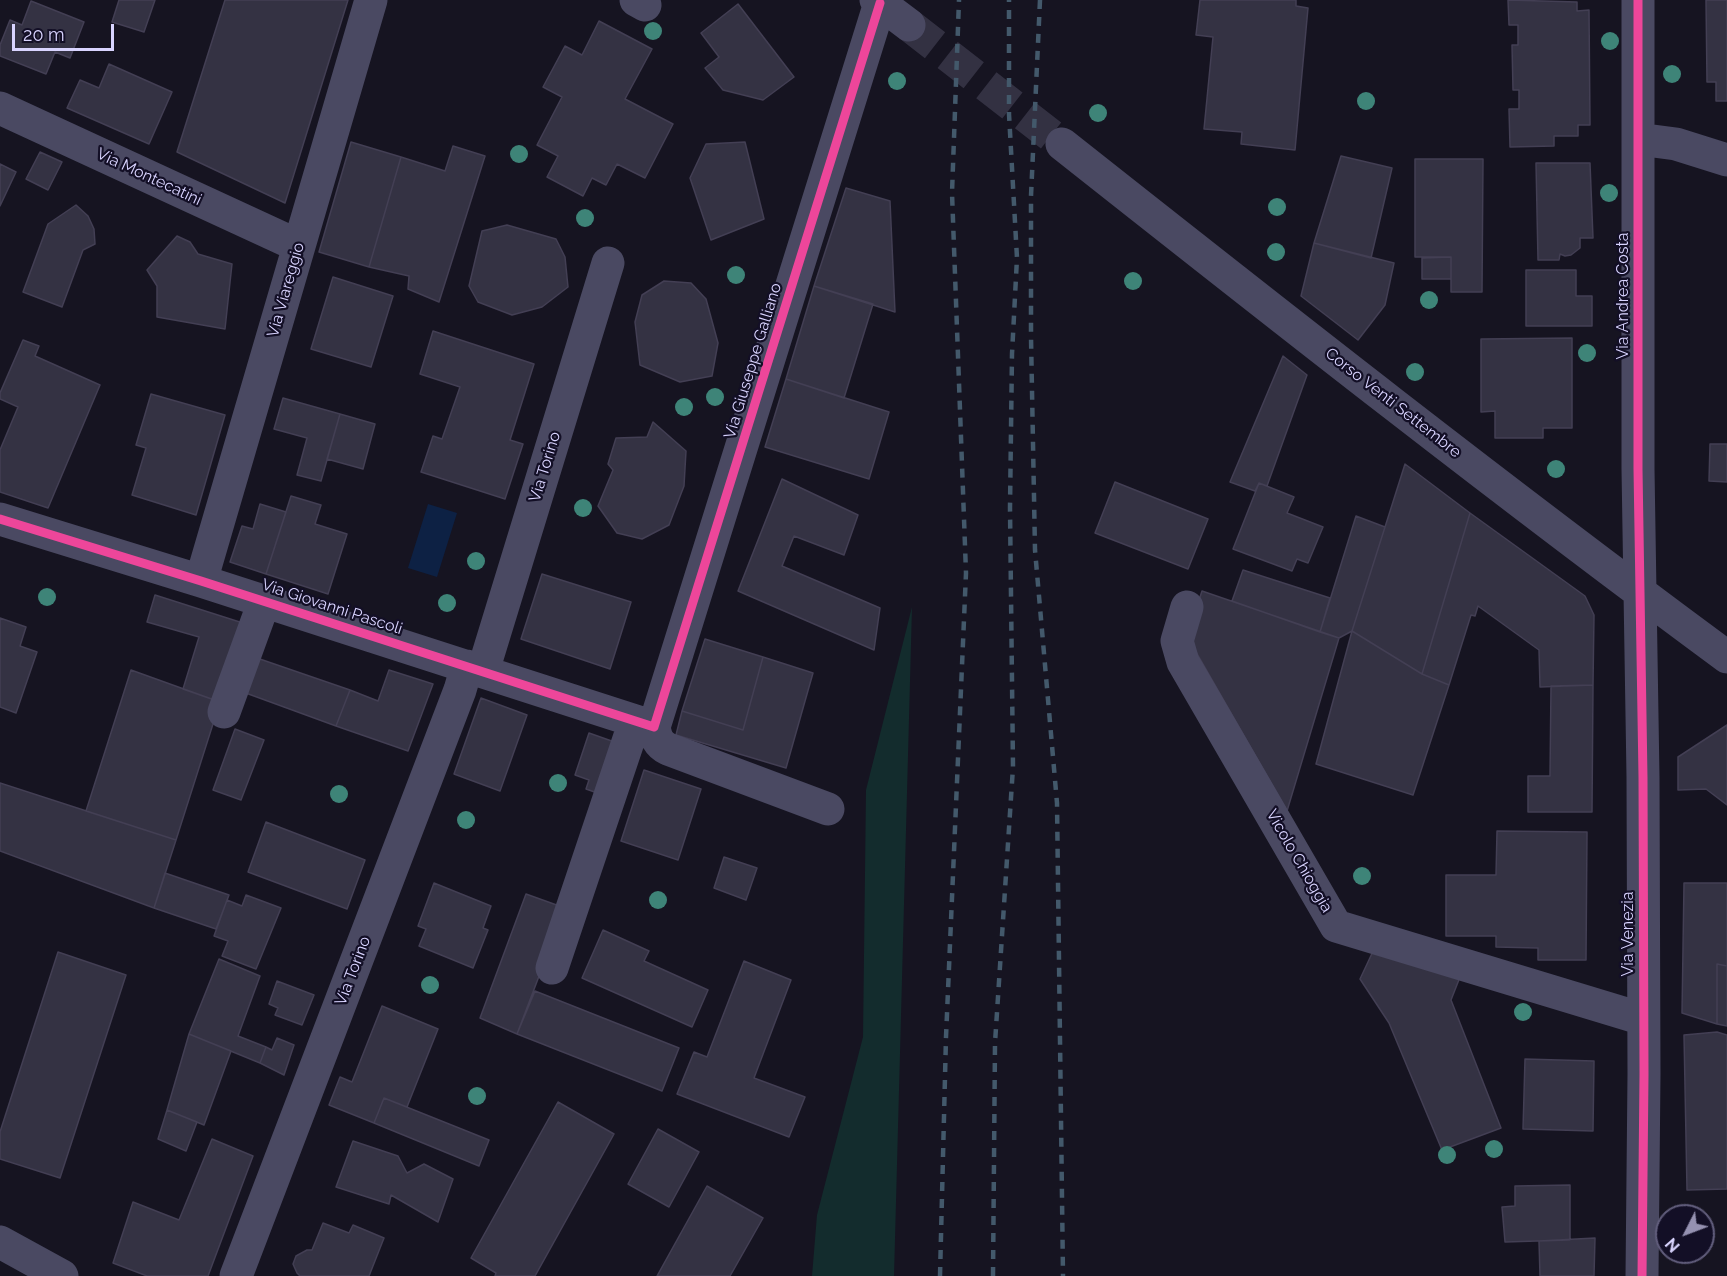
<!DOCTYPE html>
<html>
<head>
<meta charset="utf-8">
<style>
  body { margin:0 }
  #map { position:relative; width:1727px; height:1276px; overflow:hidden; background:#161421; font-family:Raleway,sans-serif }
  canvas { display:block }
  .north { position:absolute; left:1655px; top:1204px; width:60px; height:60px; box-sizing:border-box; background:#130f26; border:2px solid #625e7d; border-radius:50%; rotate:228deg; font-size:16px; font-weight:700; line-height:24px; text-align:center; color:#d9d4ff }
  .north::after { content:''; display:block; margin:auto; width:21px; height:27px; background:#9591b1; clip-path:polygon(50% 0,100% 100%,50% 72%,0 100%) }
  .scale { position:absolute; left:12px; top:24px; width:102px; height:27px; box-sizing:border-box; border:3px solid #d9d4ff; border-top:0; padding-left:8px; font-size:18px; line-height:21px; white-space:nowrap; color:#d9d4ff; -webkit-text-stroke:4px #130f26; paint-order:stroke }
</style>
</head>
<body>
<div id="map">
<canvas width="1727" height="1276"></canvas>
<div class="north">N</div>
<div class="scale">20 m</div>
</div>
<script>
const g = document.querySelector('canvas').getContext('2d');
g.lineJoin = 'round';
function fill(path, color) { g.fillStyle = color; g.fill(path, 'evenodd'); }
function trace(path, color, width, dash) { g.strokeStyle = color; g.lineWidth = width; g.lineCap = dash ? 'butt' : 'round'; g.setLineDash(dash || []); g.stroke(path); }
function write(font, color, halo, rows, align = 'center') {
  g.font = font + ' Raleway,sans-serif'; g.lineWidth = 4.5; g.setLineDash([]); g.textBaseline = 'middle'; g.strokeStyle = halo; g.fillStyle = color; for (const [text, x, y, turn = 0] of rows) {
    g.save(); g.translate(x, y); g.rotate((+turn || 0) * Math.PI / 180); g.textAlign = isNaN(turn) ? turn : align; if (halo) g.strokeText(text, 0, 0); g.fillText(text, 0, 0); g.restore();
  }
}
fill(new Path2D(`
  M912 607 894 1276H812L817 1215 863 1037 866 790Z`), '#132c2d');
fill(new Path2D(`
  M428 504 457 513 437 577 408 568Z`), '#0d2144');
const building = new Path2D(`
  M119 0H155L144 32 112 22Z
  M225 0H348L285 203 177 152Z
  M1200 0H1296V6L1308 8 1295 150 1241 144 1242 132 1204 129 1213 37 1196 35Z
  M1508 0 1577 2V11L1589 10 1590 125H1578V136H1554V146L1510 147 1509 109H1519V90H1513L1512 45H1518V25H1509Z
  M1706 0H1727V101H1716V82H1707Z
  M31 1 84 22 70 58 55 52 46 74 0 56V45L10 20 22 25Z
  M738 4 794 77 763 100 723 90 705 68 719 57 701 33Z
  M599 21 652 49 625 99 673 124 645 178 617 164 606 185 592 178 583 196 547 177 558 156 537 145 562 97 543 87 565 46 582 55Z
  M109 64 172 92 149 144 67 108 80 80 99 88Z
  M351 142 401 157 369 267 319 252Z
  M745 142 764 219 711 240 690 178 706 144Z
  M453 146 485 156 439 302 408 289 409 276 369 267 401 157 445 171Z
  M40 152 62 162 48 190 26 179Z
  M1341 156 1392 168 1371 258 1314 243Z
  M1415 159H1483L1482 292H1451V257H1415Z
  M1536 163H1590L1593 238H1580V248L1571 255 1565 256 1560 254 1559 260H1538Z
  M0 164 16 172 0 206Z
  M846 188 890 201 895 312 814 286Z
  M76 205 88 216 94 229 95 244 83 250 62 307 23 292 48 224Z
  M507 225 556 239 565 257 568 287 542 307 512 315 478 302 469 286 482 231Z
  M177 236 190 242 198 254 232 264 225 329 157 317V286L147 270Z
  M1314 243 1394 263 1385 305 1358 340 1301 296Z
  M1451 257V279H1422V258Z
  M1526 270H1576V296H1592V326H1526Z
  M333 277 393 296 371 367 311 349Z
  M664 281 691 283 706 299 718 343 712 376 680 382 640 365 635 322 642 295Z
  M814 286 873 304 844 398 786 379Z
  M433 331 534 364 510 440 523 444 505 499 421 472 433 436 442 439 460 387 420 374Z
  M1572 338V428H1543V438H1495V411L1481 412V339Z
  M23 340 39 346 35 356 100 385 48 508 0 492V450L18 407 0 399V393Z
  M1283 356 1307 375 1267 486 1259 483 1255 491 1230 482Z
  M786 379 889 412 869 479 765 447Z
  M151 394 225 415 196 515 132 495 146 448 136 445Z
  M283 398 340 414 321 481 297 475 307 438 274 429Z
  M340 414 375 424 363 469 327 459Z
  M653 422 686 451 684 486 669 525 642 539 617 533 598 506 613 470 608 464 616 438 647 437Z
  M1710 444H1727V482L1709 481Z
  M1405 464 1470 513 1422 674 1352 631Z
  M782 479 858 515 844 555 794 536 782 566 880 608 874 650 738 591Z
  M1115 482 1208 519 1188 569 1095 533Z
  M1259 483 1294 497 1287 513 1323 527 1308 563 1297 559 1292 571 1233 549Z
  M291 496 321 505 315 524 347 534 328 594 266 574Z
  M260 504 286 512 266 574 230 562 242 526 253 529Z
  M1470 513 1585 596 1594 615 1593 685 1540 687 1539 650 1478 606 1475 616 1471 615 1449 685 1422 674Z
  M1356 516 1385 527 1352 631 1339 638 1320 632Z
  M1243 570 1330 598 1320 632 1232 601Z
  M542 574 631 602 610 669 521 639Z
  M1202 591 1339 638 1287 811 1187 636Z
  M155 595 246 624 220 702 183 689 199 637 147 622Z
  M0 618 26 627 20 646 37 652 16 713 0 707Z
  M1352 631 1422 674 1449 685 1413 795 1316 764Z
  M705 639 763 657 743 730 682 711Z
  M254 657 350 690 336 726 243 692Z
  M763 657 813 673 786 768 676 735 682 711 743 730Z
  M131 670 220 702 176 840 86 811Z
  M389 670 433 684 408 751 336 726 350 690 378 701Z
  M1593 685 1592 812H1528V776H1550L1551 686Z
  M481 698 527 715 500 791 454 774Z
  M1727 725V805L1706 789 1678 790V757Z
  M235 729 264 740 241 800 213 790Z
  M589 733 623 745 606 796 586 789 589 780 575 775Z
  M644 770 701 789 678 860 621 841Z
  M0 783 176 840 154 908 0 851Z
  M266 822 365 860 347 909 248 872Z
  M1497 831 1587 832 1586 960H1538V948L1496 947V936H1446V875H1496Z
  M724 857 757 868 746 900 714 888Z
  M165 873 229 895 216 929 154 908Z
  M434 883 491 906 483 928 488 930 473 968 419 946 426 929 418 926Z
  M1684 883H1727V966L1717 964V1024L1682 1013Z
  M526 894 565 908 517 1034 480 1018Z
  M246 895 281 908 256 969 222 956 228 941 214 936 227 900 242 906Z
  M603 930 649 951 644 961 708 990 692 1027 582 978Z
  M1375 947 1462 972 1451 1000 1501 1128 1442 1150 1389 1023 1360 979Z
  M58 952 126 975 60 1178 0 1159V1132Z
  M219 959 260 976 238 1036 266 1047 260 1063 189 1034Z
  M744 961 791 980 754 1078 805 1097 789 1137 677 1094 694 1052 707 1057Z
  M1717 964 1727 966V1026L1717 1024Z
  M277 981 314 995 302 1025 275 1015 278 1008 269 1004Z
  M535 991 679 1048 662 1091 517 1034Z
  M382 1006 438 1029 407 1107 384 1098 374 1123 329 1105 340 1077 352 1082Z
  M1717 1032 1727 1035V1189L1687 1190 1684 1035Z
  M189 1034 231 1051 204 1125 167 1110Z
  M277 1038 294 1045 284 1075 260 1063 266 1047 272 1050Z
  M1525 1059 1594 1061 1593 1131 1523 1129Z
  M384 1098 489 1140 479 1166 374 1123Z
  M558 1102 614 1134 535 1276H495L496 1273 471 1258Z
  M167 1110 197 1122 186 1151 158 1139Z
  M658 1129 699 1152 669 1207 628 1184Z
  M212 1139 253 1156 208 1276H147L113 1263 133 1202 179 1220Z
  M353 1141 398 1156 407 1173 424 1164 453 1179 438 1222 391 1195 389 1204 336 1187Z
  M1570 1185V1240L1505 1242 1502 1207 1515 1206V1186Z
  M707 1186 763 1218 730 1276H657Z
  M323 1223 349 1233 353 1225 384 1238 369 1276H300L297 1273 293 1264 296 1256 307 1250H312Z
  M1595 1238 1594 1276H1540L1539 1241Z`);
fill(building, '#343243');
trace(building, '#433f54', 1.5);
trace(new Path2D(`
  M909 25 1062 144`), '#333142', 33, [33, 16]);
trace(new Path2D(`
  M636 0 645 5
  M876 0 909 25
  M1638 0V469L1643 777 1644 1074 1642 1276
  M0 108 299 246
  M1638 139 1676 144 1727 160
  M1062 144C1282 318 1502 491 1727 657
  M0 519 201 581 654 727
  M201 581 371 0
  M1187 607 1177 641 1183 662 1336 926 1643 1019
  M483 671 608 263
  M224 712 264 602
  M828 809 668 749C658 744 656 738 654 727L880 3
  M552 968 635 721
  M0 1242 62 1276
  M236 1276 460 690 467 666`), '#4a4962', 33);
trace(new Path2D(`
  M1040 0 1031 196V337L1035 550 1057 803 1063 1276
  M940 1276 946 1037 966 573 952 193 959 0
  M993 1276 995 1043 1013 767 1010 508 1012 354 1017 258 1009 114V0`), '#43596b', 4.5, [9, 8]);
trace(new Path2D(`
  M1638 0V469L1643 777 1644 1074 1642 1276
  M0 519 201 581 654 727 880 3`), '#ed469a', 9);
g.fillStyle = '#3e8478';
for (const [x, y] of [
  [653,31],
  [1610,41],
  [1672,74],
  [897,81],
  [1366,101],
  [1098,113],
  [519,154],
  [1609,193],
  [1277,207],
  [585,218],
  [1276,252],
  [736,275],
  [1133,281],
  [1429,300],
  [1587,353],
  [1415,372],
  [715,397],
  [684,407],
  [1556,469],
  [583,508],
  [476,561],
  [47,597],
  [447,603],
  [558,783],
  [339,794],
  [466,820],
  [1362,876],
  [658,900],
  [430,985],
  [1523,1012],
  [477,1096],
  [1494,1149],
  [1447,1155]
]) { g.beginPath(); g.arc(x, y, 9, 0, 2 * Math.PI); g.fill(); }
write('16px', '#d9d4ff', '#130f26', [
  ["Via Montecatini",149,177,25],
  ["Via Viareggio",286,290,-74],
  ["Via Andrea Costa",1623,296,-90],
  ["Via Giuseppe Galliano",753,361,-73],
  ["Corso Venti Settembre",1393,403,38],
  ["Via Torino",545,467,-73],
  ["Via Giovanni Pascoli",332,607,18],
  ["Vicolo Chioggia",1299,861,60],
  ["Via Venezia",1628,934,-90],
  ["Via Torino",353,971,-69]
]);
</script>
</body>
</html>
